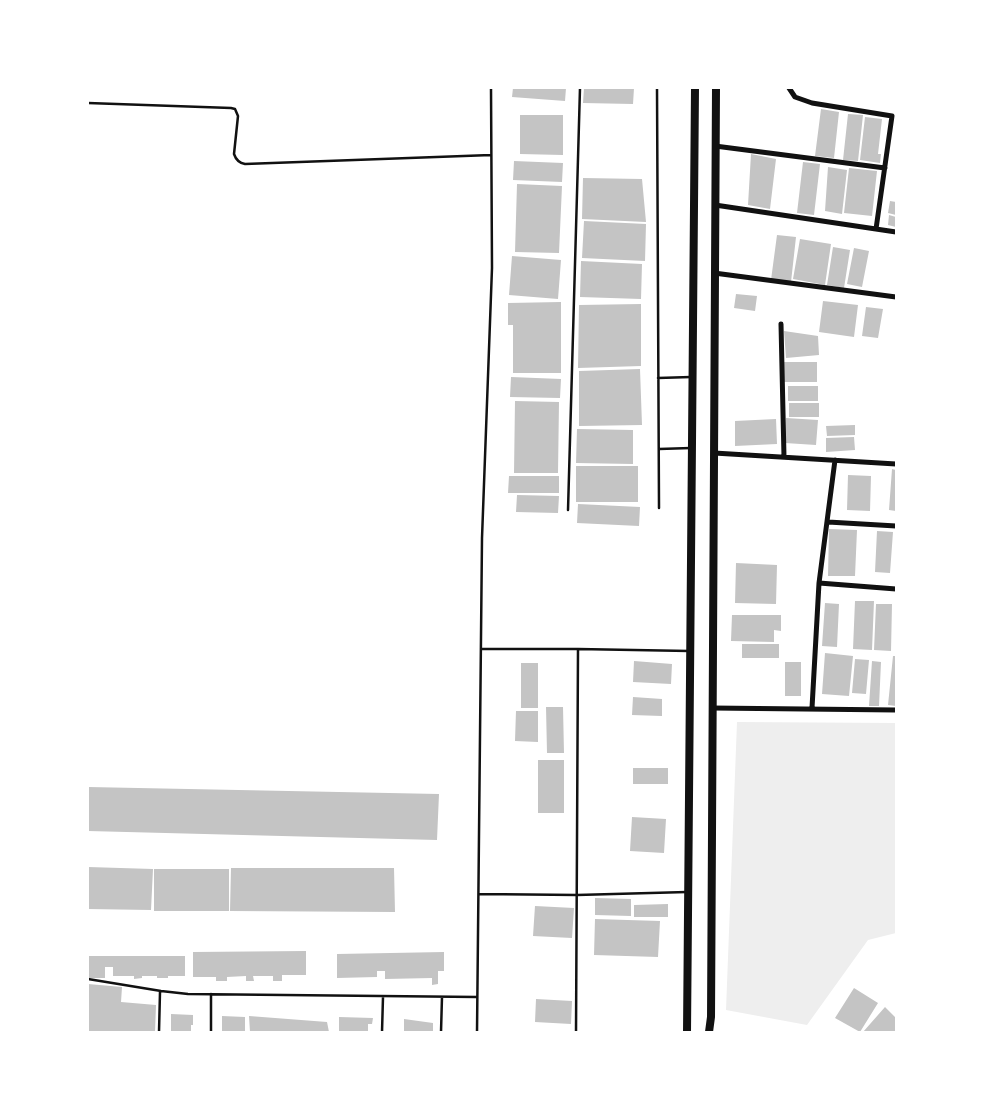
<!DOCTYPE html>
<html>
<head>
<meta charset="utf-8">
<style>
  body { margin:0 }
  #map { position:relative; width:984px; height:1120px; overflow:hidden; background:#fff; font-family:"Golos Text",sans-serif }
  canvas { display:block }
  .frame { position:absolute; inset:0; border:89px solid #fff; pointer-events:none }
</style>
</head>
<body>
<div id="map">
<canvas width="984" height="1120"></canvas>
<div class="frame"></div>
</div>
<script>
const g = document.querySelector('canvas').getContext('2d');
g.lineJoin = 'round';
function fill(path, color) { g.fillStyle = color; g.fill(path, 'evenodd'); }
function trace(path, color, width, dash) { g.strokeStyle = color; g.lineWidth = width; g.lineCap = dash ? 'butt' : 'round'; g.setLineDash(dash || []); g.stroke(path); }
fill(new Path2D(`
  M737 722 896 723V933L868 940 807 1025 726 1010Z`), '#eee');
fill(new Path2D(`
  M513 88H566L565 101 512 97Z
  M584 88H634L633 104 583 103Z
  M821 109 839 112 834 158 815 156Z
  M848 114 863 115 858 161 843 160Z
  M520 115H563V155L520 154Z
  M865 117 882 119 878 154H881L880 163 860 160Z
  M751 154 776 159 770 209 748 205Z
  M514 161 563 163 562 182 513 180Z
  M803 162 820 164 814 215 797 213Z
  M828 167 847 170 842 214 825 211Z
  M849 168 877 171 872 216 844 213Z
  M583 178 642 179 646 222 582 219Z
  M517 184 562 186 559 253 515 252Z
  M890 201 896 202V215L888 213Z
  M889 215 896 217V227L888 225Z
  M584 221 646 224 645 261 582 258Z
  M777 235 796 237 791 282 771 280Z
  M800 239 831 244 825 285 793 279Z
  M833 247 850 250 844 288 827 285Z
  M854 248 869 251 862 287 847 284Z
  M512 256 561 260 558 299 509 295Z
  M581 261 642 264 641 299 580 297Z
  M736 294 757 296 755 311 734 308Z
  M823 301 858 305 854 337 819 332Z
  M561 302V373H513V325H508V303Z
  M641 304V366L578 368 579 305Z
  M866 307 883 309 878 338 862 336Z
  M784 331 818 336 819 355 786 358Z
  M784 362H817V382H784Z
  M640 369 642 425 579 426V371Z
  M511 377 561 379 560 398 510 397Z
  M788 386H818V401H788Z
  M515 401 559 402 558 473H514Z
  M789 403H819V417H789Z
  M786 418 818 420 816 445 785 443Z
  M776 419 777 444 735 446V421Z
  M855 425V435L827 436 826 426Z
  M577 429 633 430V464L576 463Z
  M854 437 855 450 826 452V438Z
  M576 466H638V502H576Z
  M892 469 896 470V511L889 510Z
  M848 475 871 476 870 511 847 510Z
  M509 476H559V493H508Z
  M517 495 559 496 558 513 516 512Z
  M578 504 640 507 639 526 577 523Z
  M829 529 857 530 855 576H828Z
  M877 531 893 532 890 573 875 572Z
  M736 563 777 565 776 604 735 603Z
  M855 601H874L872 650 853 649Z
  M825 603 839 604 837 647 822 646Z
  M876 604H892L891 651 874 650Z
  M732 615H781V631L774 630V642L731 641Z
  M742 644H779V658H742Z
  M825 653 853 656 849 696 822 694Z
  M893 656H896V706L888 705Z
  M855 659 869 660 866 694 852 693Z
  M634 661 672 664 671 684 633 682Z
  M872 661 881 662 879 706H869Z
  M785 662H801V696H785Z
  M521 663H538V708H521Z
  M633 697 662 699V716L632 715Z
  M546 707H563L564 753H547Z
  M516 711H538V742L515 741Z
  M538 760H564V813H538Z
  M633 768H668V784H633Z
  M88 787 439 794 437 840 88 831Z
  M632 817 666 819 664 853 630 851Z
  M88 867 153 869 151 910 88 909Z
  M231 868H394L395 912 230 911Z
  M154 869H229V911H154Z
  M595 898 631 899V916L595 915Z
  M668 904V917H634V905Z
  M535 906 574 908 572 938 533 936Z
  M595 919 660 921 658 957 594 955Z
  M306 951V975H282V981H273V976H253L254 981H246V976L227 977V981H216V977H193V952Z
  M444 952V971H438V984L432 985V978L385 979V971H377V977L337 978V954Z
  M88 956H185V976H168V978H157V976H142V978L134 979V976H113V967H105V978H88Z
  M88 984 122 987 121 1002 156 1005 155 1032H88Z
  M854 988 878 1003 860 1032 835 1018Z
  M536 999 572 1001 571 1024 535 1022Z
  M885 1007 896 1018V1031L895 1032H863Z
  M171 1014 193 1015V1025H191V1032H171Z
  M222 1016 245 1017V1032H222Z
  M249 1016 327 1022 329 1032H250Z
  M339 1017 373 1018 372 1024H368V1032H339Z
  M404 1019 433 1023V1032H404Z`), '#c4c4c4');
trace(new Path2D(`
  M657 88 659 508
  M88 103 231 108 235 109 238 116 234 154C236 160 239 163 245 164L491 155
  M658 378 691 377
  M659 449 691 448
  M568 510 580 88
  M481 649H578
  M479 894 577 895 687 892
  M88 979 161 991 188 994 477 997
  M159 1032 160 992
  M211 1032V994
  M382 1032 383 997
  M441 1032 442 997
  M477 1032 482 538 492 268 491 88
  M576 1032 578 649 689 651`), '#111', 2.5);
trace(new Path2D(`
  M789 88 795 97 812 103 892 116 876 229
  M715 146 885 168
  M715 205 896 232
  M714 273 896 297
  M781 324 784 457
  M714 453 896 464
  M828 522 896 526
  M819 583 896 589
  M712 708 896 710
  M812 708 819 583 835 460`), '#111', 5);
trace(new Path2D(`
  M687 1032 695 88
  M709 1032 711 1017 716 88`), '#111', 8);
</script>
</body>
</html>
